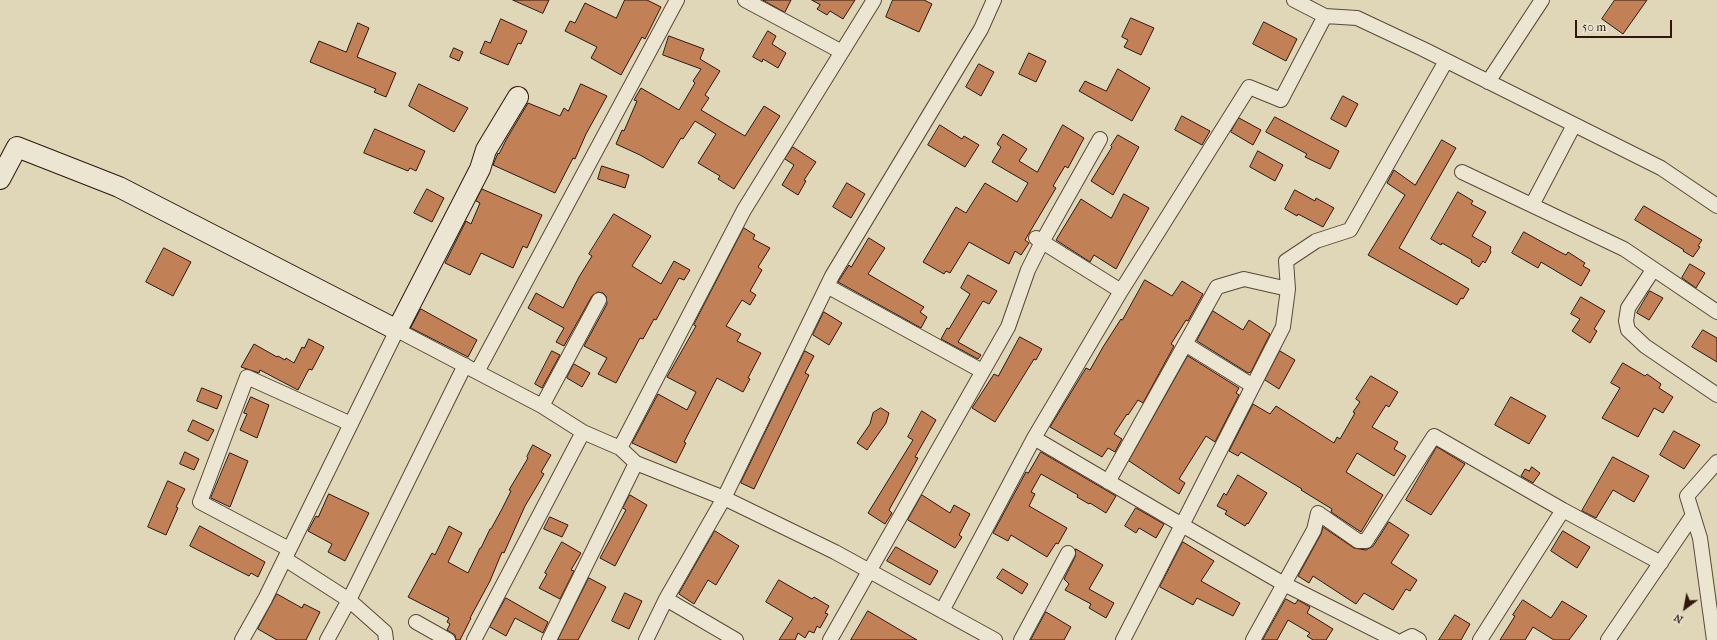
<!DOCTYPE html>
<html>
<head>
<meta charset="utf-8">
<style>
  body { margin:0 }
  #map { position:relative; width:1717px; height:640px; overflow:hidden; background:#e0d7b9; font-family:"IM FELL French Canon",serif }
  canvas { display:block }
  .north { position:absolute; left:1665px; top:588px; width:40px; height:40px; -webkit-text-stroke:3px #ebe5d2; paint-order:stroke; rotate:212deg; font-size:11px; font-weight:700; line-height:16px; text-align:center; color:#2f170d }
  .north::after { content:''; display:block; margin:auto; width:14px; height:18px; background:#2f170d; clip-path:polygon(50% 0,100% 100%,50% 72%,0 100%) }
  .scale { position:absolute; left:1575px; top:20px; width:97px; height:18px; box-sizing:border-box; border:2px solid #2f170d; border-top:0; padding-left:5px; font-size:12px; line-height:14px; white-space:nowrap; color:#2f170d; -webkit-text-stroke:3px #ebe5d2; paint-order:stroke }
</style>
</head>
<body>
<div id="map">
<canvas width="1717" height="640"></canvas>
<div class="north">N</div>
<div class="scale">50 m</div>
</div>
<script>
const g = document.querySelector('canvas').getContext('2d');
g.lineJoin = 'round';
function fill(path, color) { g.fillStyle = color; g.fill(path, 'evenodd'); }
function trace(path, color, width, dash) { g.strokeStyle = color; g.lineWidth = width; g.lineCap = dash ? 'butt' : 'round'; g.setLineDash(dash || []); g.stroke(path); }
const building = new Path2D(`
  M513 0H549L543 13Z
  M625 0H647L661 7 645 39 642 37 621 75 591 58 597 47 565 31 570 21 575 23 585 3 616 18Z
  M763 0H791L785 12Z
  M812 0H855L843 19 830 11 827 15 817 9 820 5Z
  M893 0H924L932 4 919 32 886 17Z
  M1615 0H1647L1623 34 1602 19Z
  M1131 18 1154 28 1141 55 1124 47 1128 40 1122 37Z
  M501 19 527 31 521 44 518 43 508 65 480 53 485 41 490 43Z
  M1264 22 1297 39 1286 61 1253 44Z
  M358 23 369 28 357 57 396 73 386 97 374 92 376 89 310 62 319 41 346 52Z
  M768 31 776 36 772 44 786 53 778 68 763 59 762 62 753 57Z
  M669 36 704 49 700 59 720 71 705 95 709 98 701 110 745 136 764 106 780 116 734 189 718 179 720 176 698 163 716 134 695 121 683 139 681 138 663 168 640 155 616 144 622 130 624 131 637 101 634 100 641 88 679 110 695 83 693 81 701 69 663 55Z
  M454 48 463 52 459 61 450 57Z
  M1029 53 1046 61 1036 82 1019 74Z
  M979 64 994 72 981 96 966 87Z
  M1118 69 1150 88 1132 121 1079 91 1085 81 1106 91Z
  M419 84 468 108 454 132 409 106Z
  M581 84 607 96 586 134 575 159 573 158 555 193 493 165 498 153 499 154 506 140 528 103 560 116 564 108 568 111Z
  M1343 96 1358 104 1346 127 1331 119Z
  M1182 116 1210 131 1202 145 1175 130Z
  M1275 117 1339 151 1330 169 1305 157 1307 154 1266 132Z
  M1239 118 1261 130 1253 145 1231 132Z
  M940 125 962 139 964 136 979 145 965 167 928 145Z
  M1063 125 1084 138 1068 168 1065 166 1053 186 1056 188 1025 240 1029 243 1021 255 1015 251 1009 264 969 242 950 273 946 271 944 274 923 262 956 207 966 213 985 183 1017 202 1028 183 992 162 1001 147 997 144 1003 134 1027 149 1019 161 1037 172Z
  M375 129 425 151 416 171 410 168 408 171 364 153Z
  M1118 135 1139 147 1113 195 1091 181 1112 147 1111 146Z
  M1442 140 1456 148 1399 248 1469 289 1463 299 1461 298 1457 305 1368 255 1405 195 1387 183 1394 170 1415 185Z
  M793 147 816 162 804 180 806 181 798 195 782 185 794 165 785 159Z
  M1258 151 1283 165 1275 181 1250 167Z
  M602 166 629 175 625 188 598 179Z
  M847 183 865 194 851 218 833 207Z
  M427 189 444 198 432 222 414 213Z
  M482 189 542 215 527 248 523 246 513 268 481 253 470 275 445 263 466 221 471 224 480 203 476 201Z
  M1295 190 1315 201 1316 198 1334 208 1323 227 1298 214 1297 216 1285 209Z
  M1458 192 1473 201 1471 204 1486 212 1472 236 1491 247 1490 250 1491 252 1485 263 1483 261 1479 267 1471 262 1472 260 1442 243 1441 245 1431 239Z
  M1124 194 1149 208 1116 269 1094 255 1090 262 1056 240 1081 199 1111 218Z
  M1644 206 1702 240 1698 246 1700 247 1693 257 1683 251 1684 250 1635 220Z
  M614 214 651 236 632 266 661 284 674 261 690 270 684 280 679 278 656 320 654 319 643 339 640 338 616 383 598 374 607 358 584 346 607 304 606 296 603 293 598 292 592 296 564 346 556 342 564 328 528 308 536 293 563 308 579 277 592 256 589 254Z
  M744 228 755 235 753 239 770 248 758 267 762 270 750 291 756 295 750 305 742 300 726 326 741 334 737 341 761 353 748 378 750 379 743 392 717 378 684 442 686 443 676 463 632 443 658 394 687 410 696 392 667 377 696 326 694 325Z
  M1524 232 1560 252 1566 255 1568 252 1585 263 1583 266 1590 270 1581 286 1541 262 1538 268 1512 253Z
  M869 238 885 248 868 274 924 307 920 312 927 317 921 328 838 282 849 265 851 267Z
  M164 248 191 262 173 296 146 282Z
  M1690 264 1705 273 1696 288 1682 278Z
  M968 275 997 291 989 304 983 301 958 342 981 355 978 359 941 339 947 328 949 329 970 294 961 288Z
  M1145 280 1172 296 1182 281 1203 294 1188 321 1186 320 1171 344 1174 346 1143 403 1138 400 1128 415 1127 414 1114 434 1122 439 1115 452 1108 448 1102 457 1050 427 1086 368 1090 370 1103 347 1121 319 1122 320Z
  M1650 291 1663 298 1649 320 1637 313Z
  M1581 297 1605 311 1594 329 1597 331 1590 343 1572 331 1580 319 1571 314Z
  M421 309 477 340 468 357 411 328Z
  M1213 311 1243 330 1249 320 1270 334 1251 372 1248 373 1197 341Z
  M824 312 842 323 829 345 813 335Z
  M1703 330 1717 338V362L1692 347Z
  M1020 337 1042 349 1036 360 1034 359 995 422 972 408 994 374 998 376Z
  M309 339 324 347 312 370 309 369 298 390 260 370 259 373 241 367 254 344 277 357 278 356 285 360 286 358 294 363 302 347 304 348Z
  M552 351 560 355 542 388 535 384Z
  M805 351 814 356 805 373 809 375 754 489 741 483Z
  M1280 351 1295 360 1279 389 1265 380Z
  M1188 356 1239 388 1236 393 1239 395 1215 442 1206 436 1179 479 1185 483 1179 494 1129 461Z
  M1623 363 1645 376 1647 374 1661 384 1659 388 1673 397 1663 413 1654 408 1638 437 1602 418 1620 388 1611 383Z
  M574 364 590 373 582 387 567 378Z
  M1371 376 1398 392 1389 407 1386 405 1372 427 1398 442 1394 449 1406 456 1394 476 1357 453 1346 472 1383 495 1361 532 1331 512 1332 509 1301 490 1302 489 1241 452 1238 456 1229 451 1253 404 1270 414 1276 406 1334 443 1337 437 1340 439 1355 413 1353 412 1360 402 1356 399Z
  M202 388 222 396 217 409 197 401Z
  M251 397 269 405 257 438 240 430 247 414 244 413Z
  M1511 397 1546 416 1529 444 1495 425Z
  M881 408 889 413 886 423 867 450 857 443 870 424 873 413Z
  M922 411 936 420 915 457 918 458 889 510 892 513 885 524 868 513 913 440 908 437Z
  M193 420 214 430 208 441 188 431Z
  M1674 431 1700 445 1684 469 1660 455Z
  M533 445 551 455 541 472 544 474 525 506 504 553 502 552 490 581 470 618H471L460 640H456L455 635 447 630 450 624 447 622 449 618 408 597 432 553 435 555 449 526 462 533 448 562 468 573 480 548H481L490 529H491L502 509 511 491 509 490 528 458 527 457Z
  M1437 447 1465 464 1431 515 1406 500Z
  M185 452 199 459 194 470 180 464Z
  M1041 452 1116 496 1106 513 1090 503 1089 504 1077 497 1078 495 1041 474 1031 492 1035 494 1029 506 1067 528 1058 544 1056 543 1047 557 1011 535 1008 541 993 533 1026 472 1028 473Z
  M230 453 248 461 230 507 211 498Z
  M1613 457 1649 476 1634 502 1613 490 1596 518 1582 511Z
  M1532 467 1540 473 1533 483 1521 476 1525 469 1529 471Z
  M1238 475 1267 493 1248 524 1247 523 1245 526 1225 514 1227 511 1217 506 1224 493 1226 495Z
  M168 481 185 489 176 507 178 508 166 535 148 527Z
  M329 494 369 513 345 561 328 552 332 544 308 531 316 516 318 517Z
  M630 495 647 505 615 566 600 558 626 510 623 508Z
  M922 495 950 513 954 505 970 514 959 535 962 537 955 548 908 520Z
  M1136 508 1164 524 1156 538 1139 528 1136 533 1125 526Z
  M550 517 568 525 562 537 544 529Z
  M1389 522 1409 535 1391 563 1417 580 1410 591 1406 589 1393 610 1364 593 1356 604 1313 576 1309 583 1298 576 1321 534 1323 527 1354 548 1366 550 1373 546Z
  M200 526 265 562 258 577 251 573 249 576 190 546Z
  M715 531 739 546 716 585 708 580 694 604 679 594Z
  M1563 531 1590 547 1577 568 1551 551Z
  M562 542 581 553 571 570 574 571 560 599 539 588 547 574 545 573Z
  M1183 542 1214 561 1201 581 1240 603 1233 616 1197 598 1193 605 1160 587Z
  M896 547 938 571 930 585 887 561Z
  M1076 549 1103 565 1089 589 1114 603 1106 618 1089 608 1091 604 1065 590 1069 584 1064 579 1075 557Z
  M1003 569 1028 584 1022 594 997 578Z
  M589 578 606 587 578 640H558Z
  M779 580 812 599 814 597 829 606 825 613 828 614 820 628 817 626 814 633 809 631 805 638 798 633 795 640H779L793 618 766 602Z
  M625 593 642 601 629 629 612 621Z
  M277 594 302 608 304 604 320 612 306 640H277L258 629Z
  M506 598 548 622 543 633 515 618 506 636 490 627Z
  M1286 599 1295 604 1298 600 1310 607 1307 613 1333 629 1326 640H1313L1307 636 1310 633 1288 620 1277 640H1263Z
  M1523 600 1551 618 1562 601 1587 616 1569 640H1554L1533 627 1525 640H1500L1515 616 1513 615Z
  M868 611 917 640H851Z
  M1046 612 1071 627 1064 640H1031Z
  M1455 615 1470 624 1461 640H1439Z`);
fill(building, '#c28057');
trace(building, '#2f170d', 1);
const street = new Path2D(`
  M745 0 842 52
  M1294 0 1325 16 1357 18 1423 49 1661 168 1717 206
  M1488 82 1542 0
  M1462 172 1624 249 1717 312
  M1532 205 1574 125
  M1036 238 1121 291
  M1653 270 1628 308 1626 321 1628 330 1645 346 1717 395
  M827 286 982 371
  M1185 344 1253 386
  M477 372 677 0
  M542 406 599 300
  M1034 438 1121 291 1249 87 1281 100 1325 16
  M620 448 744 210 874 0
  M1108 482 1217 287 1244 279 1288 289
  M289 549 200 502 247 377 351 424
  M285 559 349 600 465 365
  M666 599 736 640
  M942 611 1034 438 1182 525 1283 327 1288 289 1286 261 1316 241 1350 230 1446 61
  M416 622 448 640
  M242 640 265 599 397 330 542 406 583 432 620 448 636 463 724 498 835 552 995 640
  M327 640 349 600 385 632 386 640
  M474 640 583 432
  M549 640 636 463
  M646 640 666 599 724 498 832 276 981 29 994 0
  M830 640 1008 327 1028 270 1042 242 1100 139
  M1021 640 1068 553
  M1123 640 1182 525 1284 584 1395 640
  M1253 640 1314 530 1318 513 1358 541H1366L1434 436 1563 510 1661 563
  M1404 640 1412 636 1419 640
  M1480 640 1563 510
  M1608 640 1693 515
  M1714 640 1700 538 1687 496 1717 462`);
const secondary = new Path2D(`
  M0 179 17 147 119 187 397 330 480 169 486 150 518 97`);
trace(street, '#5b4738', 16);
trace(secondary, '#2f170d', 22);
trace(street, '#ebe5d2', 14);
trace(secondary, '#ebe5d2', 20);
</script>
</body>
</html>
